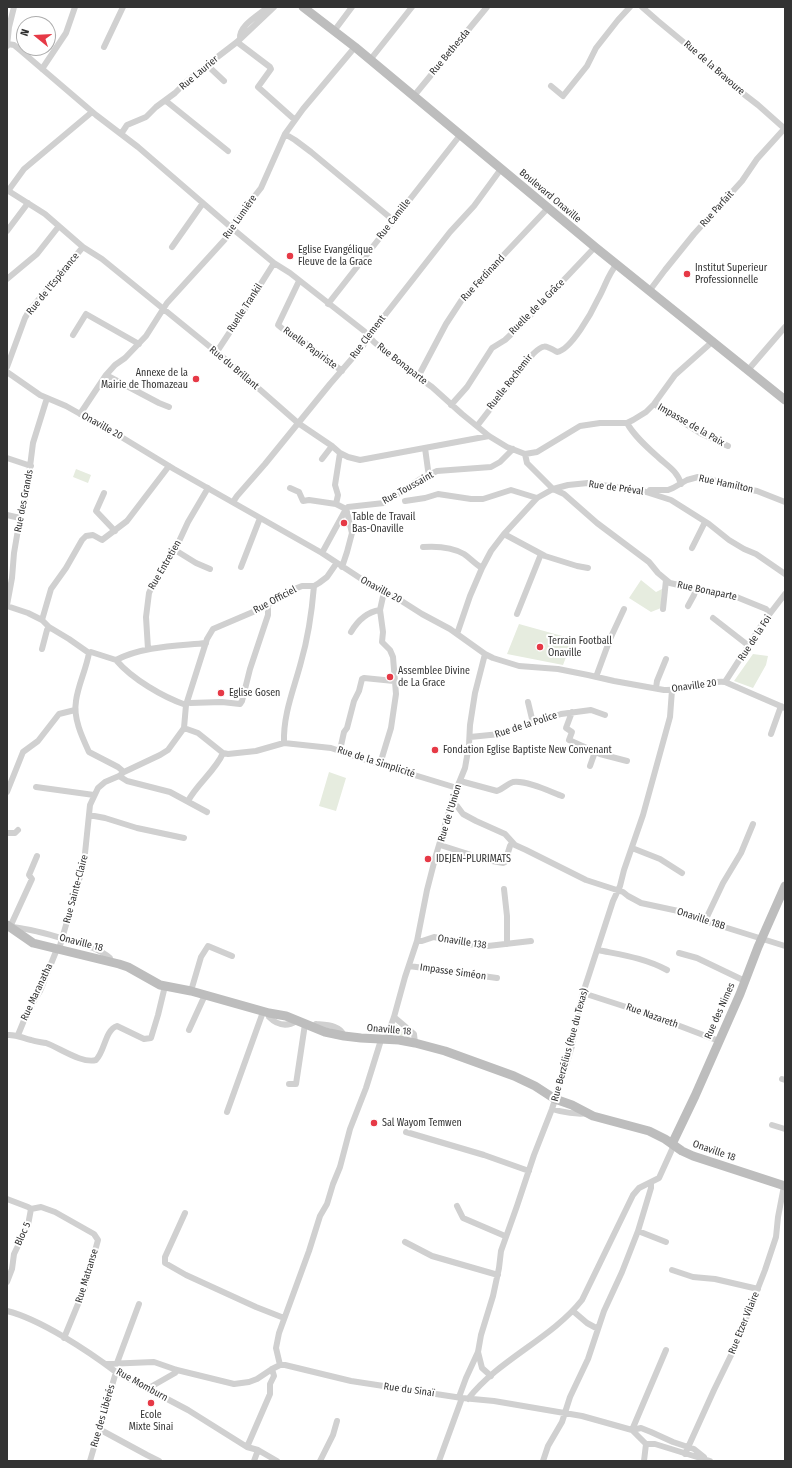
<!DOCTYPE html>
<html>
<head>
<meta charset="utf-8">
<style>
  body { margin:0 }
  #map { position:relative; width:792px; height:1468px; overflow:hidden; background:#fff; font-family:"Fira Sans Condensed",sans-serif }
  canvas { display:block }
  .frame { position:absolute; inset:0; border:8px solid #333; pointer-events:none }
  .north { position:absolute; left:16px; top:16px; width:40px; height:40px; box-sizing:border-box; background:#fff; border:1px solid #adadad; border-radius:50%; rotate:288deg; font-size:11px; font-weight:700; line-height:16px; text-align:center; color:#333 }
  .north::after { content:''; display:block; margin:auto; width:14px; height:18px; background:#e63946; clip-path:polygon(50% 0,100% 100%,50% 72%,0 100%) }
</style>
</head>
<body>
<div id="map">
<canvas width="792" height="1468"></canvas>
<div class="frame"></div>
<div class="north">N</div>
</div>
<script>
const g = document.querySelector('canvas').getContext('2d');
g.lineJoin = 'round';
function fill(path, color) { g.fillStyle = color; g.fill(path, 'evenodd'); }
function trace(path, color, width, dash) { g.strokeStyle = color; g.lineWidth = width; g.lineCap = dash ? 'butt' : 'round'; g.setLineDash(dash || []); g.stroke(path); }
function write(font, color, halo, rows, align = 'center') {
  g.font = font + ' "Fira Sans Condensed",sans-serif'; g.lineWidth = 4; g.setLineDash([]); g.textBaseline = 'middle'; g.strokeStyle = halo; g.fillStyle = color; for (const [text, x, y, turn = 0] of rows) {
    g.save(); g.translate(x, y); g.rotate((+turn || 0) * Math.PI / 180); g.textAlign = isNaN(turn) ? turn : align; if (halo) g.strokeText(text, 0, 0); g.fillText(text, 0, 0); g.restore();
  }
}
fill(new Path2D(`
  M76 469 91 475 88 483 73 477Z
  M641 580 656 592 662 589 661 608 651 612 629 598Z
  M519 624 573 639 563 665 507 654Z
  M753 654 768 656 766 665 753 688 734 681Z
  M329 772 346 778 336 811 319 806Z
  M396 1024 410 1037 392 1035Z`), '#e6ecdf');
trace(new Path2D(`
  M642 7 658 21 722 74 745 95 758 105 785 129
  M334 31 352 7
  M240 39C238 26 259 15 268 7
  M237 42 270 67 271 69 258 87 295 120
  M8 44 14 45 20 50 96 115 138 147 233 229 274 263 290 273 364 331 374 342 405 368 432 387 462 414 489 436 507 447 525 454 537 452 580 426 600 423H627L633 420 646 412 654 404 675 375 712 342
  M7 46 9 27 14 7
  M104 47 123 7
  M370 60 412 7
  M207 65 224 81
  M42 69 66 33 75 7
  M551 86 563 96 587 66 596 48 618 20 630 7
  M413 97 487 7
  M166 101 228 151
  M121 134 127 125 146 117 156 107 175 93 186 82 207 65 237 42 274 7
  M285 134 295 140 311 152 393 220
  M7 190 45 214 83 247 102 259 225 359 298 423 332 446 340 453 348 457 360 460 489 436
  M8 191 24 169 92 112
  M7 231 28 203
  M172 247 203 203
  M7 279 37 254 59 226
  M299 281 278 325 284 330 304 342 342 371
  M650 290 665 270 694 234 742 181 757 159 785 128
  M328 304 461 134
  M73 335 86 314 139 344
  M216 353 245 309 274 263
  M7 367 25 318 29 311 83 247
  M748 370 785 327
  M7 372 40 395 66 406 123 438 174 469 322 553 366 582 400 600 422 614 450 629 485 654 493 658 519 666 558 669 588 675 614 681 664 690C685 691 706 680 725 682L785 708
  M106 375 159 403 169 407
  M418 377 446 324 463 298 548 208
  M654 404 700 433 728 446
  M451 405 467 387 492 348 505 340 523 323 595 247
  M80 414 106 375 115 365 125 358 146 336 167 303 228 236 233 229 235 221 261 188 285 134 303 109 355 47
  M627 423C634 436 648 448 659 458 668 466 678 472 681 484
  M477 426 533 354C543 344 545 345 557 352 571 350 592 312 598 299 605 287 608 274 617 264
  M425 448 428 470 429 474
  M525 454 527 463 553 489 564 494 597 523 649 562 658 573 670 583 696 589 734 596 766 609 770 613
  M7 458 31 466
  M322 459 332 446
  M290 488 299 492 303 501 309 500 336 504
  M650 490H668L673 488 687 480 698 477 712 480 746 489 757 491 785 502
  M104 493 96 511 115 531
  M405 501 425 498 438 494 471 499H483L511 490 537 498
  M233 502 237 496 265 464 330 384 362 347 378 324 450 232 474 206 501 169
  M7 515 20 518
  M504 534 545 556 577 566 588 568
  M423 547C437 546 452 547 464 554 470 558 475 564 482 568
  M692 548 705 522
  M175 550 196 563 210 569
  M322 553 346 509 336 504 338 495 335 485 340 453
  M241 567 260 518
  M342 567 347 552 352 533 347 512 346 509 348 507 384 503 422 478 437 471 491 467 500 462 513 449
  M7 605 12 578 14 553 20 518 27 490 33 443 47 398
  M7 606 28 613 42 620 49 627 69 639 89 653C86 670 78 685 76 701 73 718 82 737 89 752L118 767 124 772 160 755 168 750 184 728 186 705 207 639 213 629 267 606 277 598 297 588 302 586H314L319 583 327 577 336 564
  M688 606 694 595 696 589
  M663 609 666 580
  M517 614 541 554
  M713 618 749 646
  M42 620 51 589 66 568 82 540 86 536 93 535 102 540 127 521 169 466
  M351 632C358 620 367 612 380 610
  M457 634 470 596 482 568 491 551 504 534 537 498 553 489 568 485 588 483 643 491 671 500 709 524 729 540 744 549 756 554 785 574
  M42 649 47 630 49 627
  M148 649 146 617 149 593 154 582 175 550 188 522 208 488
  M89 653 91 652 116 660C143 646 177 646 206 643
  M116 660C132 679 163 697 186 705
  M596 677 610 639 624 609
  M725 682 765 620 785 594
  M656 688 657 681 666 659
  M187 702 190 703 222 702 240 704 242 701 250 669 268 615V609L267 606
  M528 702 533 723
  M572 712 566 728 572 732 569 740 600 754 627 761
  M184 728 198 733 223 753 228 754 256 751 284 743 331 748 375 763 457 788
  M771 734 781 706
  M470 737 500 734 561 714 591 710 605 715
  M284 743C283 714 294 689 301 662 308 638 312 610 314 586
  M340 750 344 732 347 728 354 701 359 691 362 679 364 678 394 681
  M380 764 391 728 396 694 393 657 390 650 382 642 383 632 380 610 384 592
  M590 766 595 752
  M119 776 127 781 170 792 207 812
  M460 781 497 791C503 789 507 784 513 782 526 780 549 791 562 796
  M36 787 94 795
  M7 792 23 752 38 741 59 714 75 710
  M188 801C197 784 216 770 223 753
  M452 804 457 806 463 814 476 821 505 834 515 845 526 850 586 880 623 892 628 896 641 903 683 912 705 921 785 946
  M89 815 105 818 137 828 184 838
  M7 833H15L18 830
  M440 845 487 860 503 863 505 862 510 846 512 843
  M632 848 660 859 682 873
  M37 856 29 875 32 879 10 927C28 928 44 933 61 938 79 944 96 946 110 958V961
  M504 889 507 916V944
  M705 921 723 883 741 853 753 824
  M417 941H422L434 937 467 944 488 946 531 941
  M59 949 84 863 90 805 98 788 105 782 119 776 124 772
  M598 950C622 955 645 958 667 970
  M679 953 697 958 745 981
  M409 966 497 978
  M191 991 201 957 208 946 232 956
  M583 993 651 1015 719 1041
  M269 1013V1017C278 1026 287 1027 297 1021
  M394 1017 414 1034 415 1043
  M316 1024C326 1025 341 1025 344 1036
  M189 1030 205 995
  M7 1035C17 1034 22 1038 31 1040 36 1042 41 1042 46 1043 60 1048 82 1064 96 1060 105 1051 105 1030 117 1026L144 1039 151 1038 158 1015 165 986
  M18 1035 27 1013 40 991 57 949
  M386 1039 394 1017 405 977 417 941 427 890 436 855 454 795 465 768 469 745 470 725 475 693 485 654
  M782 1079 785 1080
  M289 1084H296L305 1024
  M552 1109C561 1112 579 1115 587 1113
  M227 1112 263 1012
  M772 1125 785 1129
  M406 1132 484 1155 529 1171
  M7 1199 28 1207 31 1209
  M457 1206 463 1218 505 1236
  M31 1209 41 1207 55 1212 94 1234 98 1240 85 1287 64 1338
  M185 1213 165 1257V1263L186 1275 256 1307 284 1318
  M638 1231 666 1242
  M405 1242 432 1256 498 1275
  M672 1270 693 1277 715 1279 758 1289
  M7 1282 12 1269 14 1254 28 1225 31 1209
  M7 1311C40 1319 88 1351 116 1372L188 1410 247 1447 258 1450 277 1461
  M573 1311 587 1323 598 1329
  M666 1350 632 1430 641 1428 651 1432 673 1442 694 1449 704 1457 702 1460
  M478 1352 482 1368 491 1376
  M117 1363 139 1304
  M106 1364 154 1362 177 1370 234 1384 249 1382 257 1379 272 1369 280 1365H285L351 1381 462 1398 494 1401 582 1416 632 1430 646 1444H655L710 1461
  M280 1365 276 1348 279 1333 309 1251 320 1216 327 1204 333 1184 340 1167 350 1129 366 1088 381 1040
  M147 1389 175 1373 177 1370
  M459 1397 466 1378 478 1352 481 1335 493 1296 499 1268 501 1251 517 1206 534 1155 552 1109 572 1046 579 1007 583 993 613 901 620 886 624 870 643 815 670 717 672 690
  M468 1399C499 1359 551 1339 582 1300L633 1195 639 1188 659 1178 674 1145
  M99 1429 147 1455 159 1461
  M247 1447 270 1394V1384L274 1376 272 1369
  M685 1454 714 1390 735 1347 765 1270 776 1237 778 1217 784 1186
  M90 1461 116 1372
  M254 1461 258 1450
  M320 1461 333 1435 337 1421
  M439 1461 462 1398
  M543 1461 548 1446 562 1422 570 1397 588 1359 604 1311 622 1272 638 1231 651 1188V1182
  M644 1461 646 1444`), '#d0d0d0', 6);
trace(new Path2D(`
  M303 7 355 47 595 247 785 400
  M7 925 33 943 119 964 128 967 160 985 191 991 269 1013 286 1016 325 1032 344 1036 361 1038 399 1040 415 1043 445 1051 514 1076 535 1086 555 1099 572 1105 593 1116 649 1131 665 1139 682 1151 693 1156 785 1186
  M672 1144 695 1096 740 994 758 947 785 886`), '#bdbdbd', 9);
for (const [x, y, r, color] of [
  [290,256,4,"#e63946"],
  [687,274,4,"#e63946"],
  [196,379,4,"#e63946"],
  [344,523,4,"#e63946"],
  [540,647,4,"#e63946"],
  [390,677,4,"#e63946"],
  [221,693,4,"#e63946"],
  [435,750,4,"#e63946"],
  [428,859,4,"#e63946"],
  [374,1123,4,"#e63946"],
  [151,1403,4,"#e63946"]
]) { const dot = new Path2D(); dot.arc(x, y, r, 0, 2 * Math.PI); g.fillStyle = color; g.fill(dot); trace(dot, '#fff', 1.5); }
write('10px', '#333', '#fff', [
  ["Rue Bethesda",450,52,-50],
  ["Rue de la Bravoure",714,68,41],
  ["Rue Laurier",199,73,-40],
  ["Boulevard Onaville",550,196,40],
  ["Rue Parfait",717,209,-48],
  ["Rue Lumière",240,217,-55],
  ["Rue Camille",394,219,-52],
  ["Rue Ferdinand",483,278,-47],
  ["Rue de l'Espérance",53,284,-51],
  ["Ruelle de la Grâce",537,307,-45],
  ["Ruelle Trankil",245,308,-57],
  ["Rue Clement",368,337,-53],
  ["Ruelle Papiriste",310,348,36],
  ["Rue Bonaparte",402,364,38],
  ["Rue du Brillant",234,368,40],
  ["Ruelle Rochemir",510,382,-52],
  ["Impasse de la Paix",691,425,30],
  ["Onaville 20",102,426,29],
  ["Rue Hamilton",726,484,12],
  ["Rue Toussaint",408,488,-29],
  ["Rue de Préval",616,488,8],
  ["Rue des Grands",24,501,-79],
  ["Rue Entretien",165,565,-60],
  ["Onaville 20",381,590,28],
  ["Rue Bonaparte",707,591,12],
  ["Rue Officiel",275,600,-28],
  ["Rue de la Foi",755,638,-57],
  ["Onaville 20",694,686,-8],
  ["Rue de la Police",526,725,-18],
  ["Rue de la Simplicité",376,762,18],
  ["Rue de l'Union",450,813,-73],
  ["Rue Sainte-Claire",76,889,-75],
  ["Onaville 18B",701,919,18],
  ["Onaville 138",462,942,9],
  ["Onaville 18",81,943,14],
  ["Impasse Siméon",453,972,8],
  ["Rue Maranatha",37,992,-65],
  ["Rue des Nimes",720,1011,-66],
  ["Rue Nazareth",652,1016,20],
  ["Onaville 18",389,1030,5],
  ["Rue Berzélius (Rue du Texas)",570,1045,-75],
  ["Onaville 18",714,1151,19],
  ["Bloc 5",23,1234,-66],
  ["Rue Matranse",87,1276,-73],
  ["Rue Etzer Vilaire",744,1323,-68],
  ["Rue Momburn",142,1385,29],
  ["Rue du Sinaï",409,1390,8],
  ["Rue des Libérés",103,1416,-74]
]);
write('10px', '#333', '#fff', [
  ["Eglise Evangélique",298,250],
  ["Fleuve de la Grace",298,262],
  ["Institut Superieur",695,268],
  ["Professionnelle",695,280],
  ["Annexe de la",188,373,"right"],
  ["Mairie de Thomazeau",188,385,"right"],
  ["Table de Travail",352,517],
  ["Bas-Onaville",352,529],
  ["Terrain Football",548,641],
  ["Onaville",548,653],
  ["Assemblee Divine",398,671],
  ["de La Grace",398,683],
  ["Eglise Gosen",229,693],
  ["Fondation Eglise Baptiste New Convenant",443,750],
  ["IDEJEN-PLURIMATS",436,859],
  ["Sal Wayom Temwen",382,1123],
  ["Ecole",151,1415,"center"],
  ["Mixte Sinai",151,1427,"center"]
], 'left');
</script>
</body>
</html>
